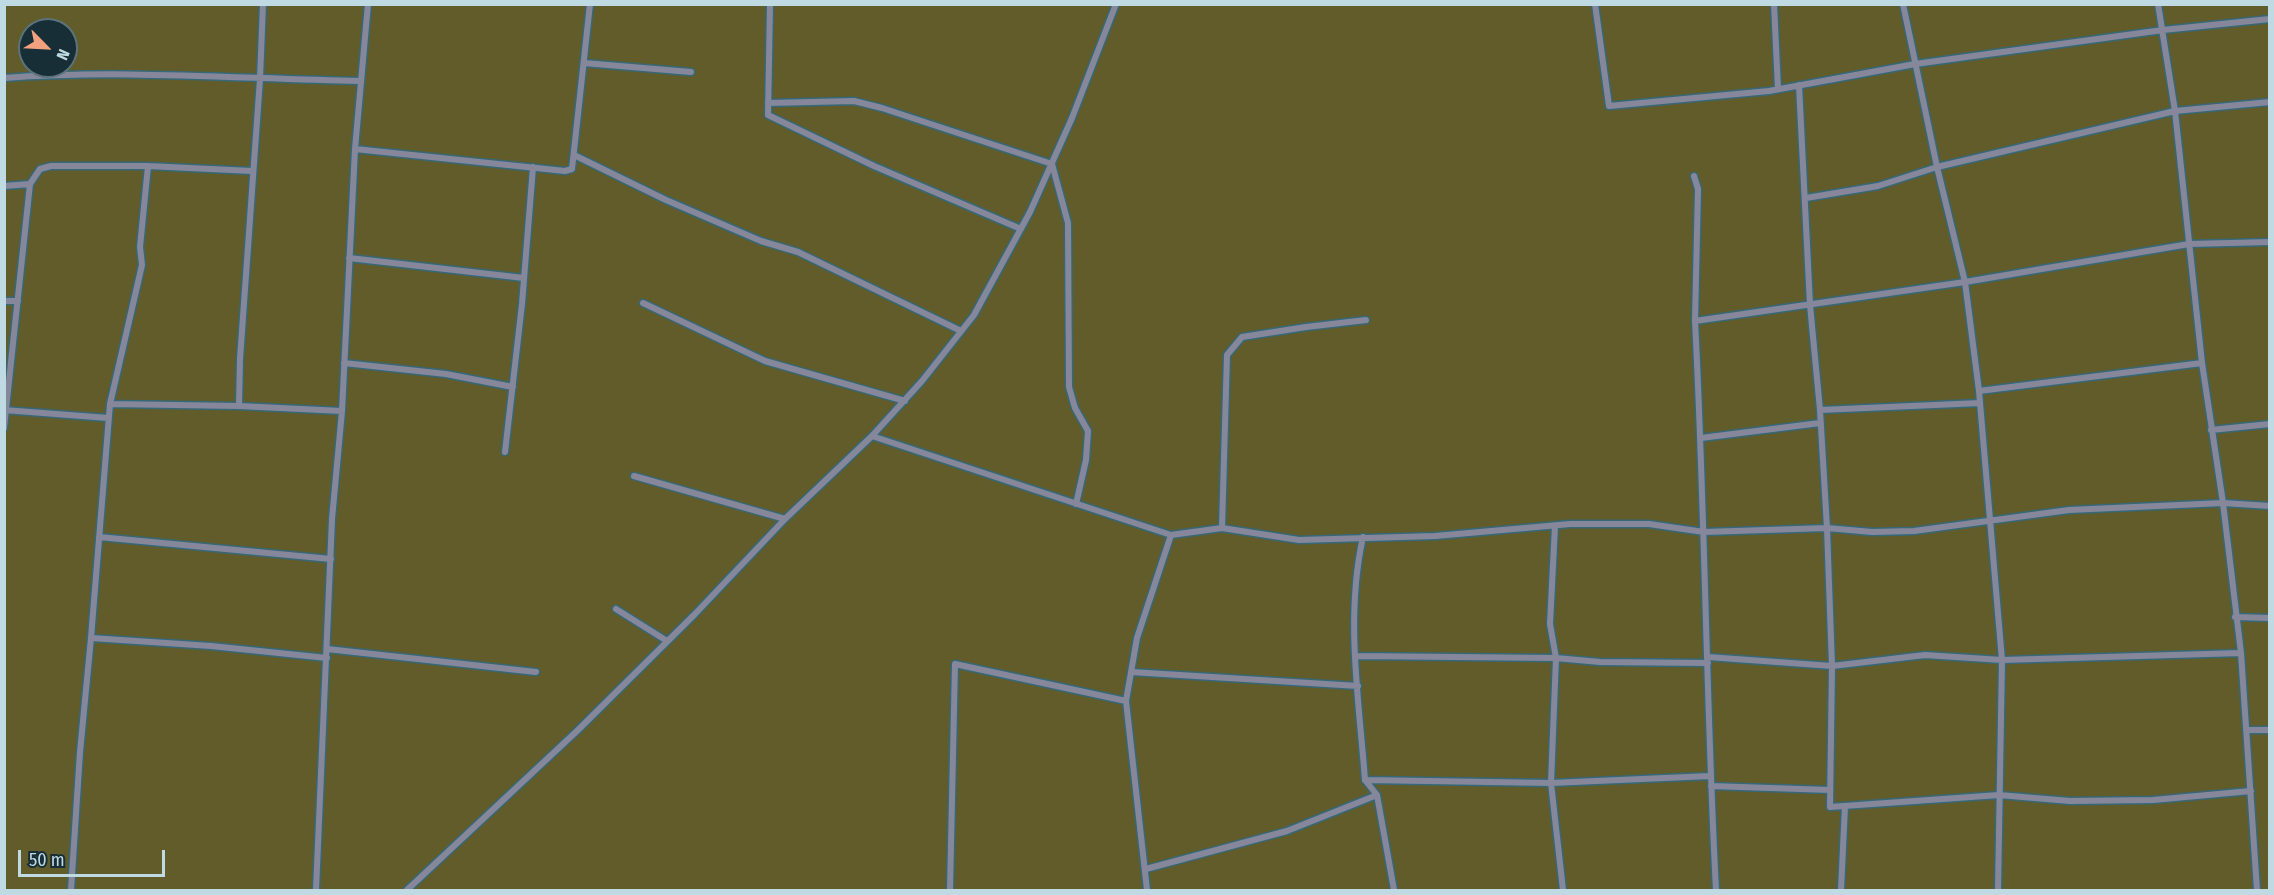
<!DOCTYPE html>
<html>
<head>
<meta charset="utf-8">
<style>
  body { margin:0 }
  #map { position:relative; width:2274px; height:895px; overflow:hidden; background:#144b5d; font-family:"Fira Sans Condensed",sans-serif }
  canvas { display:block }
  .frame { position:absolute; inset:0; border:6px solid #c0dae4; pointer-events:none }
  .north { position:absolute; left:18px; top:18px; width:60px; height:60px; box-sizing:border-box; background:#182e36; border:2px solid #5b737c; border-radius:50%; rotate:114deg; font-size:16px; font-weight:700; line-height:24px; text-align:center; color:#c0dae4 }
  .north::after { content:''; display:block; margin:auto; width:21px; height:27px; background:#f2a17e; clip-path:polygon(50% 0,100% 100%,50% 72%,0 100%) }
  .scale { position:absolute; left:18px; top:850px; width:147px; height:27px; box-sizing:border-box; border:3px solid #c0dae4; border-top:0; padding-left:8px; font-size:18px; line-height:21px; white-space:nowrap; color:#c0dae4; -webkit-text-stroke:4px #182e36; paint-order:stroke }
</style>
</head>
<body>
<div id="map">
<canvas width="2274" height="895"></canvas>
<div class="frame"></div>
<div class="north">N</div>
<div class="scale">50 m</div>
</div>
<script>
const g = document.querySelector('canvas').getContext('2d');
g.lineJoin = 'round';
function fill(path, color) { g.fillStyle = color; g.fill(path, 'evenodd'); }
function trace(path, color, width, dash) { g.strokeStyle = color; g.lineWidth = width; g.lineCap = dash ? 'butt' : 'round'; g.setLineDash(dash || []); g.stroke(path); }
fill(new Path2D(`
  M5 5H2269V890H5ZM30 30H66V66H30Z`), '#615c2a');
const street = new Path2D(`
  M770 4 768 115 874 166 1021 229
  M1595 4 1609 106 1769 91 1915 64 2163 30 2270 19
  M1774 4 1778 89
  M1903 4 1937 167 1965 282 1979 391 2002 660 1998 890
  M2158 4 2175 111 2202 363 2223 503 2241 653 2257 890
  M584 63 691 72
  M4 78C123 69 242 79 360 81
  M1799 85 1810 305 1820 410 1827 528 1832 666 1830 807 1999 795 2070 801 2153 800 2251 791
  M768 103 854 101 882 108 1052 164 1068 223 1069 387 1075 408 1088 431 1086 460 1076 504
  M355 149 565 171 572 169 590 4
  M574 155 666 200 761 241 798 252 961 331
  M1694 176 1698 189 1695 321
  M4 186 30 184
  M1806 198 1878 186 1937 167 2175 111 2270 102
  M349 258 524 278
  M4 301H18
  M643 303 765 361 905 401
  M344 363 446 374 513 387
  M1979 391 2202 363
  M110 404 239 406 342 411
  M239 406 240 359 260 79 263 4
  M4 410 108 418
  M1820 410 1980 403
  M4 428 30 184 40 169 51 166H148L252 171
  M2211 430 2270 424
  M872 436 1171 535 1137 638 1126 701 1147 890
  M1701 438 1820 423
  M505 452 522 304 533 167
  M634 476 785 519
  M1555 526 1550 624 1556 658 1551 783 1563 890
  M1222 528 1227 355 1242 337 1306 327 1366 320
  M1171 535 1222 528 1299 540 1435 536 1570 524H1649L1704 532 1827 528 1872 532 1914 531 2069 510 2223 503 2270 506
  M99 537 331 559
  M1363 537C1345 617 1359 700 1365 780L1377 795 1394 890
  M616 609 667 641
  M2235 617 2270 618
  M91 638 211 646 327 658
  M327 649 536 672
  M1355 656 1556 658 1600 662 1708 663
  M1708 657 1832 666 1925 655 2002 660 2241 653
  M1131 672 1358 686
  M2247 730H2270
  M1365 780 1551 783 1710 776
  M1711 786 1830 790
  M1146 869 1287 831 1377 795
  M71 890 80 752 91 638 110 404 142 265 140 247 148 166
  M316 890 332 519 342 411 355 149 368 4
  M407 890 578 730 695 614 785 519 872 436 922 381 974 315 1030 212 1072 118 1116 4
  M950 890 955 664 1126 701
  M1716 890C1706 701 1705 511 1695 321L1965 282 2189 244 2270 242
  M1841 890 1845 806`);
trace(street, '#366878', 9);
trace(street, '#86879a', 6);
</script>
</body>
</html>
